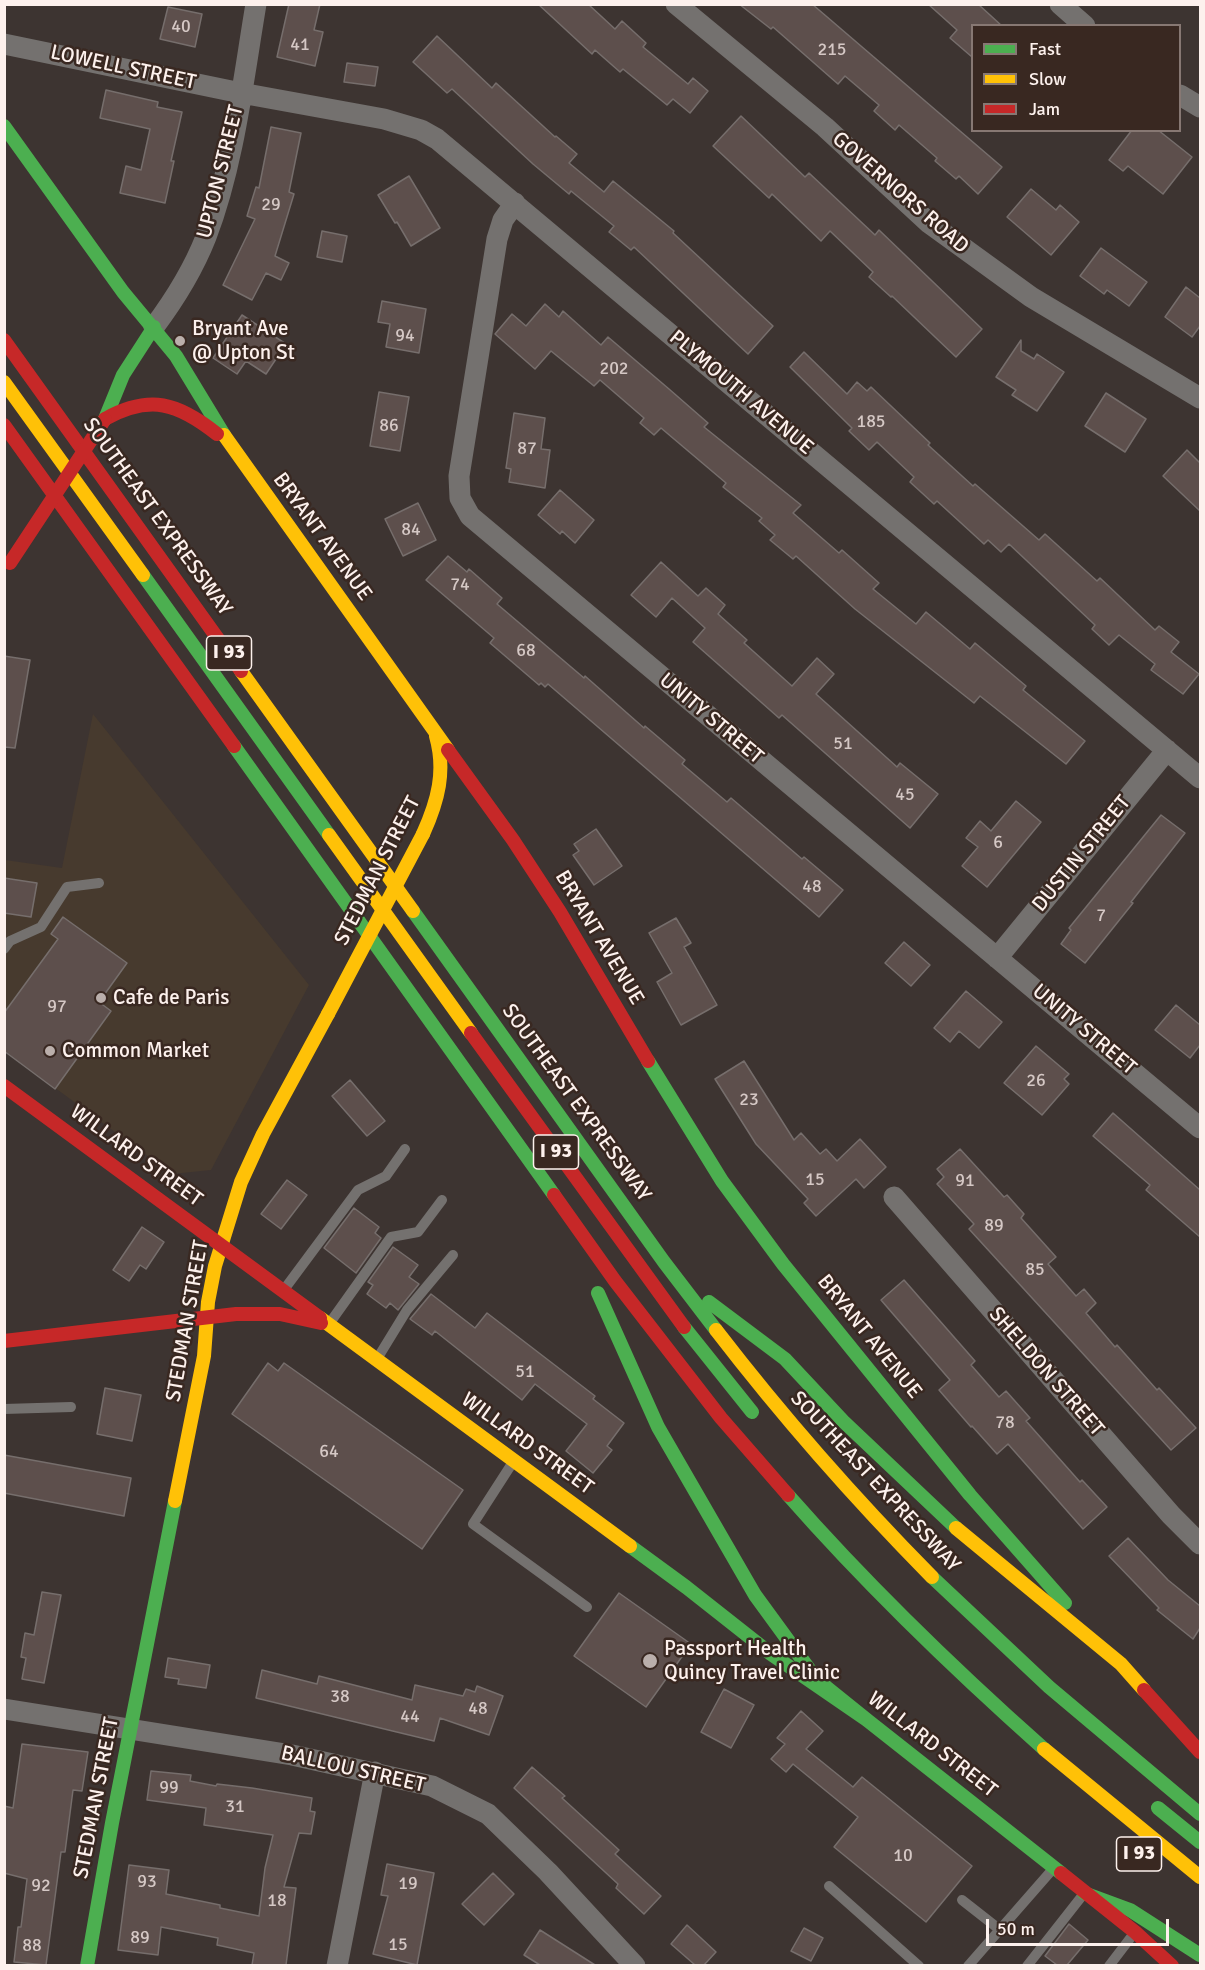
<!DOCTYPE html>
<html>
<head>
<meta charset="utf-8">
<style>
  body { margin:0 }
  #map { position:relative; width:1205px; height:1970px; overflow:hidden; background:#3d3431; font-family:Signika,sans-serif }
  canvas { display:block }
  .frame { position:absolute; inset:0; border:6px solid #fdf1ed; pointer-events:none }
  .legend { position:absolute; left:971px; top:24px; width:210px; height:108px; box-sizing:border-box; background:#392821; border:2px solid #877873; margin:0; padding:8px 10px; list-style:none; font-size:18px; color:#fdf1ed }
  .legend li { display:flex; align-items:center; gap:12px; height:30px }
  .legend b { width:30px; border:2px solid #877873 }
  .scale { position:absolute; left:986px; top:1919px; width:183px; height:27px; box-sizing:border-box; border:3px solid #fdf1ed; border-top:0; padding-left:8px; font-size:18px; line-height:21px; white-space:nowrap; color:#fdf1ed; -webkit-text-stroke:4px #392821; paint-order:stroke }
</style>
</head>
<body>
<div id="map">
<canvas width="1205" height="1970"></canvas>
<div class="frame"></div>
<ul class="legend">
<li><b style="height:8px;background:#4caf50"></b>Fast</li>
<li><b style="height:8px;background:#ffc107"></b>Slow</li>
<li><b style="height:8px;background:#c62828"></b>Jam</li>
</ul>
<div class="scale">50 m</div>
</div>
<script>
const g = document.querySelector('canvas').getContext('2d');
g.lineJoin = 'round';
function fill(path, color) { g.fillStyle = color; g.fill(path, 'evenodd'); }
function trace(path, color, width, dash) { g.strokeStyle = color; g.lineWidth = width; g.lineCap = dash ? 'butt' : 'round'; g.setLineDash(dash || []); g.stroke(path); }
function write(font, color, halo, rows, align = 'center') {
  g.font = font + ' Signika,sans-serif'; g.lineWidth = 5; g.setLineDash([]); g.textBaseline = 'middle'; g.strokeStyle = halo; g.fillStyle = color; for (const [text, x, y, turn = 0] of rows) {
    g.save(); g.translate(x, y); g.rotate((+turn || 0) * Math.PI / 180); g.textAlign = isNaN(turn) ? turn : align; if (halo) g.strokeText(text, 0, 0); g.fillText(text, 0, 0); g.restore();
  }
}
fill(new Path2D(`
  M93 714 309 985 211 1170 172 1174 5 1051V860L62 868Z`), '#473a2e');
const building = new Path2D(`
  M289 4H320L314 30 323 32 315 66 277 57Z
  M538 4H588L615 29 622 21 646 43 643 47 688 84 693 78 708 91 690 113 673 99 667 105 623 69 620 72 595 50 592 54Z
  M739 4H812L1002 167 978 194 959 176 956 179 935 161 937 158 899 125 895 130 874 111 879 105 845 76 838 84 773 27 771 29Z
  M928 4H978L1002 26H972V57L950 38 957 30Z
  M168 7 202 14 195 47 160 39Z
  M437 36 492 88 496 83 555 137 556 136 577 154 569 163 604 192 613 181 674 231 673 233 773 326 748 354 634 247 631 250 609 232 614 226 571 191 569 194 533 164 452 89 447 93 413 62Z
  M347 63 378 67 375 86 344 82Z
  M106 90 158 102 157 107 182 112 171 161H174L165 203 120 193 126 166 141 170 150 129 100 118Z
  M741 116 805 177 809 173 875 235 879 230 982 329 956 357 892 296 891 297 869 277 873 272 830 231 821 241 772 194 769 198 713 146Z
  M271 127 301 133 289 192 294 194 275 256 289 263 281 280 266 273 252 300 223 285 255 219 247 216 256 187 259 188Z
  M1132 130H1158L1192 157 1163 194 1128 166 1123 171 1109 160Z
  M409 176 440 228 411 246 397 222 395 223 378 195Z
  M1031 189 1056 210 1060 205 1079 222 1051 255 1007 217Z
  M322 231 347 236 342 262 317 257Z
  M1101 248 1147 282 1129 306 1107 290 1104 294 1080 276Z
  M1186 287 1200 298V326L1192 337 1165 317Z
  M382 301 426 309 419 353 386 347 390 324 378 322Z
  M545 304 559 317 563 311 601 345 608 337 669 389 708 423 704 427 801 505 793 513 839 553 842 550 879 583 873 589 916 624 926 612 970 649 975 643 1026 686 1023 690 1085 741 1066 764 980 696 974 703 855 609 796 556 793 559 770 540 775 535 759 521 762 518 723 487 726 483 661 428 654 435 640 423 644 418 600 380 594 386 551 351 535 369 495 334 512 314 526 326Z
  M242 315 286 344 266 374 246 361 237 374 213 358Z
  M1021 340V351L1034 359 1037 354 1064 372 1037 411 1012 395 1016 390 996 377Z
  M804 352 847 394 857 382 867 391 871 387 930 443 928 445 973 486 975 484 1039 540 1045 534 1097 581 1100 578 1155 630 1159 626 1179 642 1171 652 1199 674 1183 694 1151 670 1155 664 1119 635 1109 645 1092 629 1095 625 1009 544 1001 552 988 540 984 544 937 501 934 504 910 482 914 477 877 442 869 450 849 431 852 428 790 367Z
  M379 392 409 397 400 451 370 446Z
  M1106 393 1146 419 1125 452 1085 426Z
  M514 413 545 418 541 449 550 450 545 488 509 482 511 469 506 468Z
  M1187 450 1200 463V511L1163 476Z
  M560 490 594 520 575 543 562 531 560 534 538 515Z
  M418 503 436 540 403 556 385 519Z
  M448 556 467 572 469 569 502 598 497 604 584 678 585 676 644 728 645 726 685 760 682 764 727 802 731 798 802 859 804 857 843 890 819 917 548 684 545 687 541 683 539 685 490 643 494 638 426 580Z
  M661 562 698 596 706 588 725 605 718 614 747 640 744 643 792 686 817 658 834 674 816 694 897 767 900 763 938 794 910 828 782 715 779 718 693 642 705 628 672 598 656 617 631 595Z
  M4 656 30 660 15 748 4 747Z
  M1016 801 1041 822 987 887 962 866 978 847 966 838 980 821 991 831Z
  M1161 815 1185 833 1131 902 1133 903 1085 963 1061 944 1071 930 1069 928Z
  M596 829 622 866 594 885 573 855 579 851 574 844Z
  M4 878 37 883 31 917 4 913Z
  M63 917 127 963 99 1002 111 1011 55 1089 4 1051V1013L58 939 51 934Z
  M676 918 691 943 684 947 717 1005 681 1025 657 982 672 973 649 933Z
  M904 942 930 965 911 986 885 963Z
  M966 991 1002 1022 979 1048 959 1031 950 1042 934 1028Z
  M1176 1005 1200 1025V1045L1190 1058 1155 1030Z
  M1036 1046 1069 1074 1064 1079 1069 1084 1042 1115 1004 1083Z
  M744 1061 794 1140 801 1133 820 1154 826 1149 837 1161 860 1139 886 1167 864 1188 856 1179 816 1216 804 1203 808 1199 756 1144 715 1079Z
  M350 1080 385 1121 367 1136 332 1096Z
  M1113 1113 1200 1190V1237L1146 1190 1150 1185 1093 1136Z
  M960 1149 1004 1197 1007 1195 1024 1214 1021 1218 1056 1257 1048 1264 1076 1296 1084 1289 1096 1303 1086 1313 1115 1347 1117 1345 1157 1390 1159 1388 1196 1428 1171 1450 969 1229 974 1224 937 1184 944 1177 937 1169Z
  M287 1180 307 1195 281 1229 261 1214Z
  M354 1208 379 1227 375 1233 381 1238 356 1273 324 1248Z
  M142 1227 164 1242 146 1269 140 1265 129 1281 113 1270Z
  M393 1247 418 1265 409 1277 419 1284 398 1310 390 1303 386 1308 367 1294 373 1285 368 1282Z
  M904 1280 975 1361 971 1365 999 1397 1006 1391 1030 1418 1026 1421 1080 1482 1082 1480 1107 1507 1083 1529 1008 1444 997 1454 972 1426 971 1427 939 1390 950 1380 881 1300Z
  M431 1294 475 1328 487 1313 595 1396 593 1399 624 1423 607 1446 612 1450 593 1473 566 1451 587 1424 535 1384 522 1400 435 1331 432 1335 410 1319Z
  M268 1363 278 1371 284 1363 463 1490 422 1549 232 1414Z
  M105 1388 141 1395 132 1441 97 1434Z
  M4 1455 131 1478 124 1516 4 1493Z
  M1128 1538 1168 1580 1200 1606V1628L1193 1639 1157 1610 1159 1608 1109 1556Z
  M42 1592 61 1595 44 1683 22 1679 26 1658 21 1657 25 1633 34 1635Z
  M619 1593 691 1644 646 1707 574 1656Z
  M168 1658 210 1665 206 1688 178 1684 179 1679 165 1677Z
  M262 1670 317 1684 319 1676 412 1700 415 1685 463 1696 466 1689 475 1692 477 1686 503 1696 489 1735 440 1718 434 1741 256 1698Z
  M724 1689 754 1705 731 1748 701 1732Z
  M801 1711 823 1731 806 1749 853 1787 862 1777 972 1866 926 1922 834 1847 858 1817 793 1764 786 1772 771 1759 785 1744 777 1738Z
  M22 1744 88 1752 82 1791 73 1790 65 1852H61L46 1965 14 1962 18 1927H21L27 1879 4 1873V1806L13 1808Z
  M532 1767 565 1796 562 1798 619 1850 615 1854 661 1896 644 1914 616 1888 618 1884 514 1788Z
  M151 1771 191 1775 190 1781 216 1786 217 1784 252 1788 312 1798 310 1811 315 1812 311 1834 299 1833 284 1887 296 1888 286 1965H252L254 1953 217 1945 218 1938 161 1927 158 1955 118 1950 129 1865 169 1870 166 1894 220 1905V1908L259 1916 265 1868 273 1835 204 1825 206 1808 147 1800Z
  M387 1864 434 1873 417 1965 373 1954 388 1896 381 1895Z
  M493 1873 514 1894 484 1925 462 1904Z
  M1069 1924 1088 1940 1067 1965H1057L1045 1956Z
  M687 1925 716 1952 704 1965H695L671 1944Z
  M804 1928 823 1938 811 1961 791 1951Z
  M540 1930 595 1965H540L524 1955Z`);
fill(building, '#5d4f4c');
trace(building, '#766e6c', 1.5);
trace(new Path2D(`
  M4 949 10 941 41 927 67 887 99 883
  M283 1291 358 1190 386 1176 405 1149
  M329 1324 391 1237 418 1232 442 1200
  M377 1359 407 1310 453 1255
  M4 1409 71 1407
  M513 1462 473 1524 587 1607
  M829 1886 919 1966
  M962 1900 999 1929
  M968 1966 1052 1870
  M1027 1966 1082 1896
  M1109 1966 1135 1932`), '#74716f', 10);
trace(new Path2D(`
  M676 4 825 127 929 223 1031 297 1200 398
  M1060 4 1085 26
  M4 44 241 93 384 119 421 130 437 139 1200 778
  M1180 95 1200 107
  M515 203 503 220 497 239 459 476 460 498 470 516 1200 1128
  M154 327C175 299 193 270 206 237 234 164 243 81 256 4
  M997 958 1167 750
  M894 1197 1171 1515 1200 1544
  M4 1709 292 1755 432 1786 488 1814 548 1872 635 1966
  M337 1966 375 1772`), '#74716f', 21);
trace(new Path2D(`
  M4 126 123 292 176 356 224 435
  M105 419 123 375 154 327
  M143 575 329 835
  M234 746 554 1195
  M413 911 664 1262 716 1330
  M648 1061 722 1181 783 1264 970 1495 1065 1603
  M598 1293 658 1427 755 1595 809 1669 826 1687 867 1720
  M709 1302 785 1359 843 1421 956 1528
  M684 1327 752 1412
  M788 1495C868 1586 954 1669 1044 1749
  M630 1546 686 1587 771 1654 867 1720 1061 1873
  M932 1577 1049 1687 1200 1814
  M1158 1808 1200 1842
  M1084 1893 1130 1910 1200 1955
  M87 1966 112 1823 175 1501`), '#4caf50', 14);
trace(new Path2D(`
  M4 382 143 575
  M224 435 448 750
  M241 671 413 911
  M423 834C438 801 446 771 436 736
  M329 835 471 1033
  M320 1318 630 1546
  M716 1330C783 1417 855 1499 932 1577
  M175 1501 204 1356 208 1302 215 1266 241 1182 263 1134 328 1014
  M956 1528 1121 1664 1144 1690
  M1044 1749 1200 1877`), '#ffc107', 14);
trace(new Path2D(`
  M4 340 241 671
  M105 419C150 394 178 403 217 434
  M4 425 234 746
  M448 750 513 840 560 912 648 1061
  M471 1033 684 1327
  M4 1086 320 1318
  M554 1195 615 1281 721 1418 788 1495
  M4 1341 236 1314H280L321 1323
  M1144 1690 1200 1752
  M1061 1873 1135 1932 1172 1966`), '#c62828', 14);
trace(new Path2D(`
  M328 1014 423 834`), '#ffc107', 14);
trace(new Path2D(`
  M10 563 105 419`), '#c62828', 14);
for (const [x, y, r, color] of [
  [180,341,6,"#baafab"],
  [101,998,6,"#baafab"],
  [50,1051,6,"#baafab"],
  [650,1661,8,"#baafab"]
]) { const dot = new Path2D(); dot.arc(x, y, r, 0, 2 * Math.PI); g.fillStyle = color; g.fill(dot); trace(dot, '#392821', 2); }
write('18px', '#d5c8c5', null, [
  ["40",181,27],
  ["41",300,45],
  ["215",832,50],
  ["29",271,205],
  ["94",405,336],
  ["202",614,369],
  ["185",871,422],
  ["86",389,426],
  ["87",527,449],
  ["84",411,530],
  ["74",460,585],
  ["68",526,651],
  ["51",843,744],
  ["45",905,795],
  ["6",998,843],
  ["48",812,887],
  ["7",1101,916],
  ["97",57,1007],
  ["26",1036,1081],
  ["23",749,1100],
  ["15",815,1180],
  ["91",965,1181],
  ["89",994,1226],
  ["85",1035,1270],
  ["51",525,1372],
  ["78",1005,1423],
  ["64",329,1452],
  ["38",340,1697],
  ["48",478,1709],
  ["44",410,1717],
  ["99",169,1788],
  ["31",235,1807],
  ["10",903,1856],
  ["93",147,1882],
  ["19",408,1884],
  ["92",41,1886],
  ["18",277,1901],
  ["89",140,1938],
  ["15",398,1945],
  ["88",32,1946]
]);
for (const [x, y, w] of [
  [229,653,45],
  [556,1152,45],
  [1139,1854,45]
]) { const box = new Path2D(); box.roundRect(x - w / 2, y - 17, w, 34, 4.5); g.fillStyle = '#392821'; g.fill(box); trace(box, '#fdf1ed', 1.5); }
write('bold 20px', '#fdf1ed', null, [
  ["I 93",229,653],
  ["I 93",556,1152],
  ["I 93",1139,1854]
]);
write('21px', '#fdf1ed', '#392821', [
  ["LOWELL STREET",123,68,12],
  ["UPTON STREET",221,172,-76],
  ["GOVERNORS ROAD",900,193,41],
  ["PLYMOUTH AVENUE",741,393,40],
  ["SOUTHEAST EXPRESSWAY",157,517,54],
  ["BRYANT AVENUE",322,537,54],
  ["UNITY STREET",711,719,40],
  ["DUSTIN STREET",1082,854,-51],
  ["STEDMAN STREET",378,871,-63],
  ["BRYANT AVENUE",599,938,59],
  ["UNITY STREET",1084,1030,40],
  ["SOUTHEAST EXPRESSWAY",576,1103,54],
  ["WILLARD STREET",136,1156,36],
  ["STEDMAN STREET",188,1321,-80],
  ["BRYANT AVENUE",869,1337,51],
  ["SHELDON STREET",1046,1372,49],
  ["WILLARD STREET",527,1444,36],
  ["SOUTHEAST EXPRESSWAY",875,1482,47],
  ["WILLARD STREET",932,1745,38],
  ["BALLOU STREET",353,1770,13],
  ["STEDMAN STREET",97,1798,-79]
]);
write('21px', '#fdf1ed', '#392821', [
  ["Bryant Ave",192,329],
  ["@ Upton St",192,353],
  ["Cafe de Paris",113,998],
  ["Common Market",62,1051],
  ["Passport Health",664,1649],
  ["Quincy Travel Clinic",664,1673]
], 'left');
</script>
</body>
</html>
